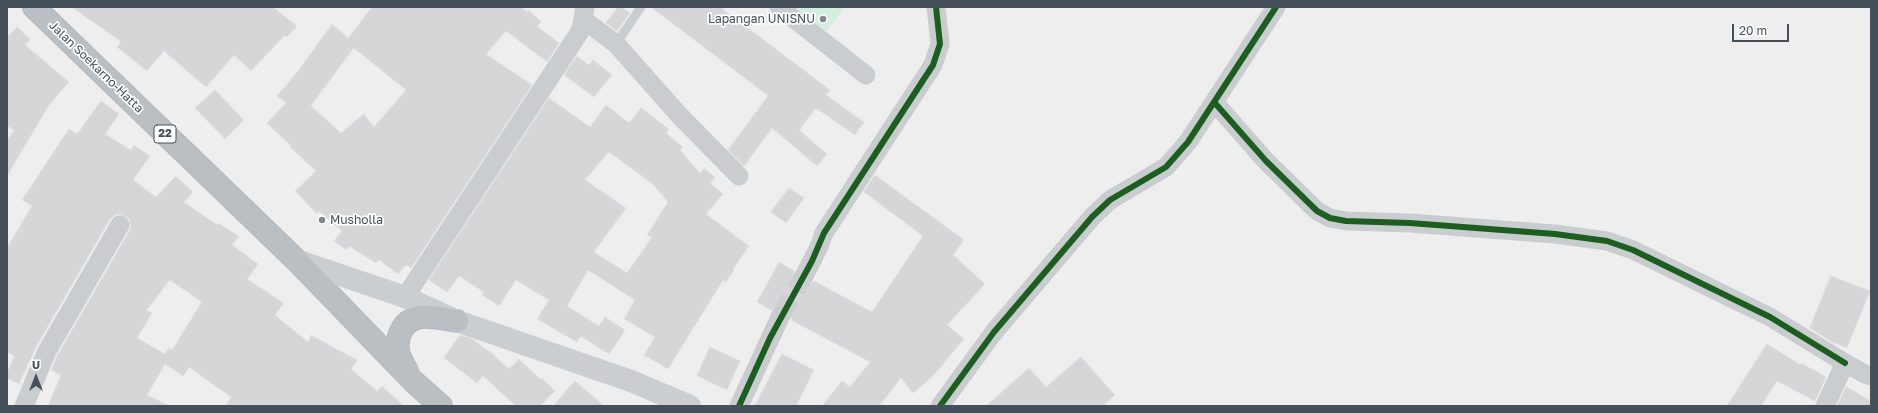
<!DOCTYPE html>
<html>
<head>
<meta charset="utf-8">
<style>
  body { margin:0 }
  #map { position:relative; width:1878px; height:413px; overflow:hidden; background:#efeeee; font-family:"Golos Text",sans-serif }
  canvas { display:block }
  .frame { position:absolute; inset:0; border:8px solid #45505b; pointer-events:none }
  .north { position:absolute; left:16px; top:357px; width:40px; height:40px; -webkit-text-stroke:3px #fff; paint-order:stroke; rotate:0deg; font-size:11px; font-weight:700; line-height:16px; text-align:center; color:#45505b }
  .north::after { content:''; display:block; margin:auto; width:14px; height:18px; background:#45505b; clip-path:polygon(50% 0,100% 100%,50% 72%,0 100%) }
  .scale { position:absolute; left:1732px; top:24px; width:57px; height:18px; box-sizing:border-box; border:2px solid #45505b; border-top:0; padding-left:5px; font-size:12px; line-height:14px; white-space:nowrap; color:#45505b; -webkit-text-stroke:3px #fff; paint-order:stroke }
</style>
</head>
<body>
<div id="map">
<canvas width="1878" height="413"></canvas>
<div class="frame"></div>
<div class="north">U</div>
<div class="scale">20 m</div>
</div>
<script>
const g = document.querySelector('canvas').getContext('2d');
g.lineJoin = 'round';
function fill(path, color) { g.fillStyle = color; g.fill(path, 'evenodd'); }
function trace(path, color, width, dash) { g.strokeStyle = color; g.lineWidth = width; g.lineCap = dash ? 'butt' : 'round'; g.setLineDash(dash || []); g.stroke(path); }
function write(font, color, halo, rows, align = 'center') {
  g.font = font + ' "Golos Text",sans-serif'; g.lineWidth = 3.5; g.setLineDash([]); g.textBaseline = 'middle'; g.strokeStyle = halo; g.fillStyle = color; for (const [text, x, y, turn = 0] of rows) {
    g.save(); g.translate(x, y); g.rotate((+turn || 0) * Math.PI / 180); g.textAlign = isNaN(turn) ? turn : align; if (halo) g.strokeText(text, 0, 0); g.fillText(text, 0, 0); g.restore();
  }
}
fill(new Path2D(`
  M795 7H845L826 31Z`), '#d1efdc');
const building = new Path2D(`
  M72 7H273L297 26 287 37 285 35 251 71 234 55 206 87 164 51 147 71 117 47 121 42Z
  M372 7H521L527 12 529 10 541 22 537 26 559 43 547 62 506 31 486 54 532 85 411 268 406 265 398 274 379 260 376 263 349 246 346 250 334 241 342 231 319 211 317 214 295 191 316 171 290 147 291 146 267 123 286 103 277 96 299 70 332 24 348 38ZM354 48 406 90 374 127 364 114 341 133 311 106Z
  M618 7H622L630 13 617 31 606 23Z
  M651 7H720L830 90 826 95 864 122 855 135 816 108 799 130 827 154 817 166 772 128 744 166 728 150 768 96Z
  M17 27 30 39 25 45 69 82 49 105 7 176V141L14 130 7 126V38Z
  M577 56 589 65 593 60 612 75 594 97 564 75Z
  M215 90 244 120 225 139 195 108Z
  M549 98 590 127 606 105 629 123 641 108 669 129 666 133 683 147 680 150 700 173 704 168 715 177 710 183 723 194 706 214 749 246 733 269 734 270 726 282 723 280 668 369 644 355 655 337 624 319 635 300 588 270 567 306 599 326 605 317 625 330 609 354 581 336 577 342 537 319 549 300 516 280 499 306 482 295 484 292 459 276 447 292 429 280ZM609 152 653 184 668 202 647 235 652 237 627 273 594 252 626 208 585 180Z
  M101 101 119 114 105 134 131 150 134 145 150 156 133 180 156 197 176 176 193 192 184 202 217 225 218 223 239 236 232 245 258 264 247 279 284 303 275 315 308 342 311 335 357 360 351 369 377 391 382 386 404 406H226L231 397 189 367 183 376 165 364 147 395 170 406H48L61 375 51 370 57 356 130 230 131 225 129 219 120 214 115 215 110 219 37 345 19 384 7 378V373L14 356 7 352V248L32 206 22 200 69 129 77 134ZM170 280 202 302 172 350 169 348 165 354 137 338 152 313 147 310Z
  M875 175 964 240 953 255 985 284 947 325 964 339 933 376 913 393 901 378 879 406H822L842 381 850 387 870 362 791 320 792 314 786 305 780 304 771 310 757 302 779 262 794 271 793 277 799 286 805 287 810 285 814 281 872 312 923 236 864 192Z
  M789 188 804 198 786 223 771 212Z
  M1831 276 1870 291 1847 348 1832 342 1810 328Z
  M460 335 472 339 490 352 509 369 519 359 540 379 542 378 555 391 540 406H516L483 376 477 383 444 358Z
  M1767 344 1801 365V363L1826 377 1815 401 1777 381 1761 406H1727Z
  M710 347 740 361 727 390 697 376Z
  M782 354 814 370 796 406H755Z
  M1081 357 1115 395 1103 406H986L1029 368 1046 387Z
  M575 381 604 406H553Z
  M1846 387 1871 401V406H1837Z`);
fill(building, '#d6d6d8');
trace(building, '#e0e0e1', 1);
trace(new Path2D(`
  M781 315 804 276`), '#cdced1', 19, [19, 10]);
const highway = new Path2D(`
  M34 7 296 260 414 382 441 406
  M407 371C404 365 399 358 398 351 396 335 404 319 421 317 433 316 445 319 457 321`);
trace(highway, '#b3b8be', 24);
trace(new Path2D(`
  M616 44 641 7`), '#cacdcf', 9);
trace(new Path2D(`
  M779 7 866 75
  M584 20 616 44 680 116 739 176
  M1214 102 1266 161 1317 211 1330 218 1346 221 1410 223 1555 234 1607 241 1633 250 1770 317 1845 363
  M804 276 819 247 824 233 933 65 940 44 936 7
  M405 297 581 30 585 7
  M24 406 47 351 120 225
  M739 406 781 315
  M940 406 994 332 1092 217 1110 200 1166 167 1188 142 1276 7
  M1825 406 1845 363 1865 374 1871 376`), '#cacdcf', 19);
trace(new Path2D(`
  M296 260 405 297 457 321 631 381 690 406`), '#caced1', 22);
trace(highway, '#babfc4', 22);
trace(new Path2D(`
  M1214 102 1266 161 1317 211 1330 218 1346 221 1410 223 1555 234 1607 241 1633 250 1770 317 1845 363
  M739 406 770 338 812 261 824 233 933 65 940 44 936 7
  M940 406 994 332 1092 217 1110 200 1166 167 1188 142 1276 7`), '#1b5e20', 6);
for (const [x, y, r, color] of [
  [823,19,4,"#80878e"],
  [322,220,4,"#80878e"]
]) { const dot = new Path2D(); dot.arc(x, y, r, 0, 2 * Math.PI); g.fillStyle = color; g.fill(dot); trace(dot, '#fff', 1.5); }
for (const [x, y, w] of [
  [165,134,22]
]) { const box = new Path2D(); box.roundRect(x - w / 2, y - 9, w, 18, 3); g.fillStyle = '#fff'; g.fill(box); trace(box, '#45505b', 1); }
write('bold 11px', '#45505b', null, [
  ["22",165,134]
]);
write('12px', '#45505b', '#fff', [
  ["Lapangan UNISNU",815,19],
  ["Musholla",330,220,"left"]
], 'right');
write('12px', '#45505b', '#fff', [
  ["Jalan Soekarno-Hatta",96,67,44]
]);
</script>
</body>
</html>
